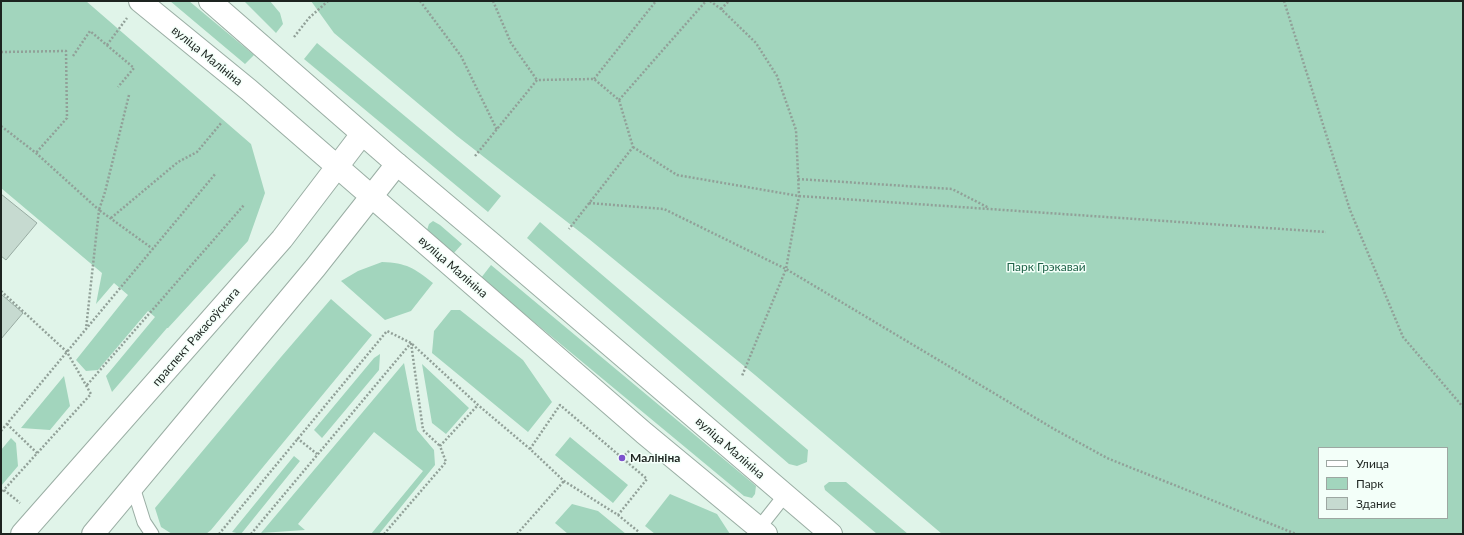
<!DOCTYPE html>
<html>
<head>
<meta charset="utf-8">
<style>
  body { margin:0 }
  #map { position:relative; width:1464px; height:535px; overflow:hidden; background:#e0f4e9; font-family:Lato,sans-serif }
  canvas { display:block }
  .frame { position:absolute; inset:0; border:2px solid #1d2420; pointer-events:none }
  .legend { position:absolute; left:1318px; top:447px; width:130px; height:72px; box-sizing:border-box; background:#f3fff9; border:1px solid #9da7a2; margin:0; padding:5px 7px; list-style:none; font-size:12px; color:#1d2420 }
  .legend li { display:flex; align-items:center; gap:8px; height:20px }
  .legend b { width:20px; border:1px solid #9da7a2 }
</style>
</head>
<body>
<div id="map">
<canvas width="1464" height="535"></canvas>
<div class="frame"></div>
<ul class="legend">
<li><b style="height:5px;background:#fff"></b>Улица</li>
<li><b style="height:11px;background:#a2d5bd"></b>Парк</li>
<li><b style="height:11px;background:#c6dad0"></b>Здание</li>
</ul>
</div>
<script>
const g = document.querySelector('canvas').getContext('2d');
g.lineJoin = 'round';
function fill(path, color) { g.fillStyle = color; g.fill(path, 'evenodd'); }
function trace(path, color, width, dash) { g.strokeStyle = color; g.lineWidth = width; g.lineCap = dash ? 'butt' : 'round'; g.setLineDash(dash || []); g.stroke(path); }
function write(font, color, halo, rows, align = 'center') {
  g.font = font + ' Lato,sans-serif'; g.lineWidth = 3; g.setLineDash([]); g.textBaseline = 'middle'; g.strokeStyle = halo; g.fillStyle = color; for (const [text, x, y, turn = 0] of rows) {
    g.save(); g.translate(x, y); g.rotate((+turn || 0) * Math.PI / 180); g.textAlign = isNaN(turn) ? turn : align; if (halo) g.strokeText(text, 0, 0); g.fillText(text, 0, 0); g.restore();
  }
}
fill(new Path2D(`
  M1 1H86L251 144 265 193 248 241 168 328H167L112 392 106 376 155 317 148 311 98 370 86 371 76 360 128 295 114 283 96 304 102 273 1 188Z
  M170 1H189L254 55 245 64Z
  M244 1H270L280 13 283 24 276 33Z
  M311 1H1463V534H942L755 375 589 239 457 136 334 33ZM1319 448H1447V518H1319Z
  M317 43 501 196 488 212 304 59Z
  M433 221 440 225 462 244 453 254 430 235 427 230 429 224Z
  M540 222 808 450 807 462 797 466 789 464 527 238Z
  M382 262C407 263 414 268 433 283L411 311 385 320 341 281 358 271Z
  M491 265 756 486 755 494 752 498 744 496 481 278Z
  M331 299 372 335 211 530 206 534H172L161 527 155 508 281 357Z
  M451 310H460L523 360 552 402 528 432 432 353 434 331Z
  M380 354 379 370 322 438 314 430 374 358Z
  M404 363 417 430 434 450 435 465 379 534H371L423 471 374 432 298 524 305 530 261 533Z
  M422 364 469 408 446 434 432 423Z
  M64 376 70 406 50 430 21 428Z
  M570 437 628 485 613 503 555 455Z
  M11 438 16 443 18 466 1 486V450Z
  M294 456 300 461 241 534 232 532Z
  M829 482H846L908 534H877L825 490 824 486Z
  M670 494 717 514 730 534H655L645 526Z
  M572 504 598 511 626 534H568L555 523Z`), '#a2d5bd');
const building = new Path2D(`
  M1 194 37 223 6 260 1 256Z
  M1 294 23 313 1 339Z`);
fill(building, '#c6dad0');
trace(building, '#98aba2', 1);
const lane = new Path2D(`
  M133 487 144 522 152 534
  M755 533 785 495`);
const secondary = new Path2D(`
  M397 164 492 244 831 534
  M371 196 644 433 766 534`);
const primary = new Path2D(`
  M140 1 249 90 371 196
  M22 534 282 239 362 134
  M93 534 315 268 397 164 210 1`);
trace(lane, '#9aaea4', 15);
trace(secondary, '#9aaea4', 24);
trace(primary, '#9aaea4', 24);
trace(new Path2D(`
  M420 1 461 56 497 130
  M493 1 511 43 537 80
  M710 1 721 9 756 43 777 76 796 130 799 196 786 269 742 376
  M1284 1 1350 210 1403 337 1463 407
  M721 9 729 1
  M294 37 309 18 328 1
  M107 45 127 18
  M1 52 66 51 67 118 36 153
  M73 56 90 31 134 68 118 87
  M594 79 656 1
  M129 95 105 192 99 210 153 249
  M619 100 706 1
  M1 126 36 153 99 210 86 329
  M633 147 677 175 799 196 1326 232
  M475 156 537 80 594 79 619 100 633 147 569 229
  M798 179 952 189 989 208
  M589 203 664 209 786 269 1054 429 1107 458 1296 534
  M111 218 178 162 197 152 222 122
  M1 291 67 352 91 394 1 493
  M411 343 423 430 440 446
  M87 385 244 205
  M7 424 37 453
  M1 431 216 173
  M297 438 317 454
  M530 449 560 405 647 479 618 515
  M622 458 630 450
  M4 490 20 503
  M219 534 387 331 411 343 478 405 530 449 564 481 618 515 639 532
  M251 534 411 343
  M384 534 446 462 440 446 478 405
  M517 534 564 481`), '#91a098', 2.5, [2, 2]);
trace(lane, '#fff', 13);
trace(secondary, '#fff', 22);
trace(primary, '#fff', 22);
for (const [x, y, r, color] of [
  [622,458,4,"#7d53cd"]
]) { const dot = new Path2D(); dot.arc(x, y, r, 0, 2 * Math.PI); g.fillStyle = color; g.fill(dot); trace(dot, '#f3fff9', 1.5); }
write('12px', '#1d2420', '#f3fff9', [
  ["вуліца Малініна",207,56,39],
  ["вуліца Малініна",453,267,41],
  ["праспект Ракасоўскага",196,337,-49],
  ["вуліца Малініна",730,448,41]
]);
write('12px', '#206349', '#f3fff9', [
  ["Парк Грэкавай",1046,267]
]);
write('bold 12px', '#1d2420', '#f3fff9', [
  ["Малініна",630,458]
], 'left');
</script>
</body>
</html>
